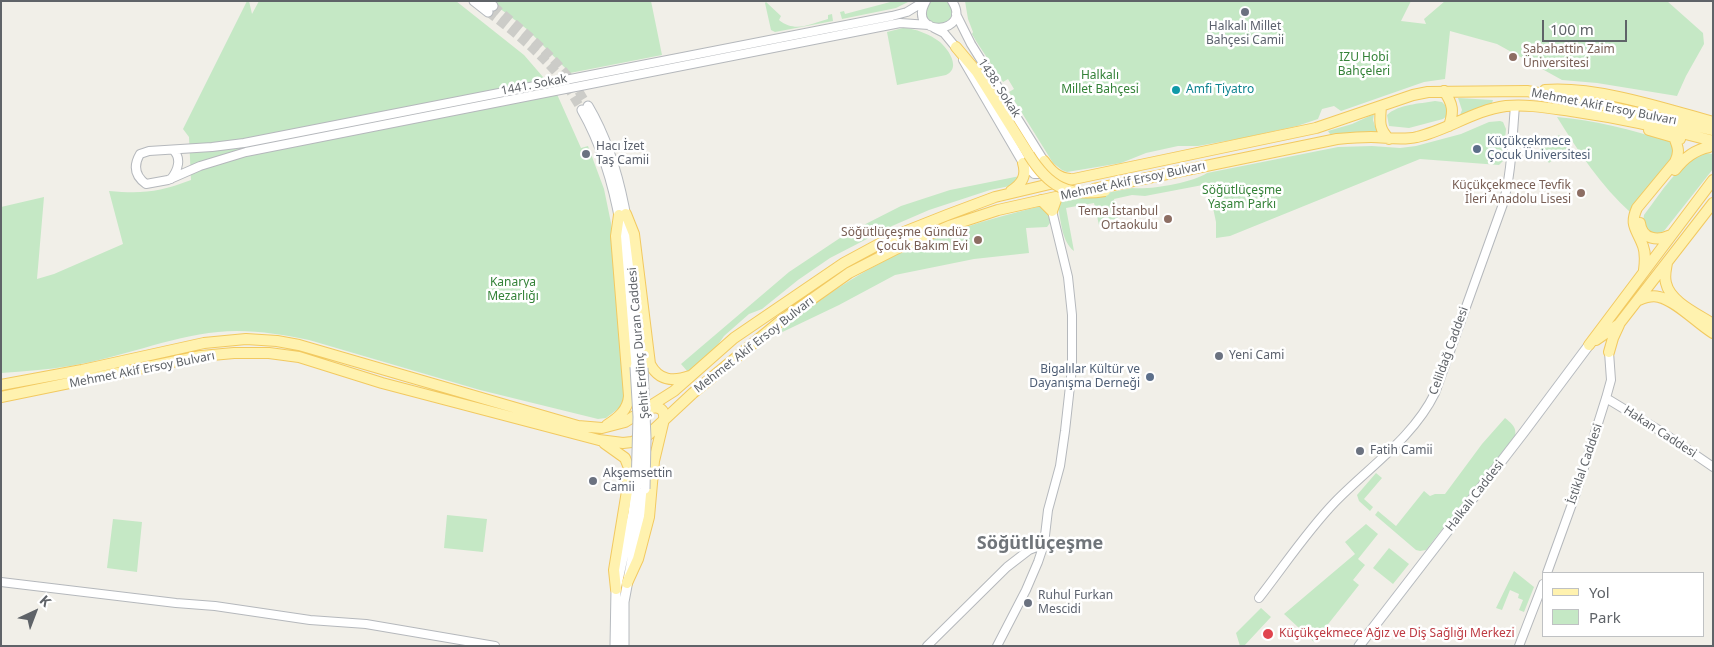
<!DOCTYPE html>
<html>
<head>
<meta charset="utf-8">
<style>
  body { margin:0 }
  #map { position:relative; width:1714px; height:647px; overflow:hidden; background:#f1efe8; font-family:"Noto Sans",sans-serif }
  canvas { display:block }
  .frame { position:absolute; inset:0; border:2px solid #5f6368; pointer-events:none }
  .legend { position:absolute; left:1542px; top:572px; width:162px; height:65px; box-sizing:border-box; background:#fff; border:1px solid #bfc1c3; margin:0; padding:6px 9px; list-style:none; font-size:15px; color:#5f6368 }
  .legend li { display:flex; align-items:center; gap:10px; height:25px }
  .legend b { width:25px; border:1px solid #bfc1c3 }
  .north { position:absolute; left:10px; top:587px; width:50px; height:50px; -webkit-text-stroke:4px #fff; paint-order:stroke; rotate:43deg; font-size:14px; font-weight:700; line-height:20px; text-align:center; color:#5f6368 }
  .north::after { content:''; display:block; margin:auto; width:18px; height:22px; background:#5f6368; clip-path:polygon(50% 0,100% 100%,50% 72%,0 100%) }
  .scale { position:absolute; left:1542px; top:20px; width:85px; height:22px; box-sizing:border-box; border:2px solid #5f6368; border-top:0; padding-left:6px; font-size:15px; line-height:18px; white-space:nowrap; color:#5f6368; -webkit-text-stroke:4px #fff; paint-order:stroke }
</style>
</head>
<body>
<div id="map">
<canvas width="1714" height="647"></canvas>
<div class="frame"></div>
<ul class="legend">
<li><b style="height:6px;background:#fff2af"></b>Yol</li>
<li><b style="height:14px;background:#c5e8c5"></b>Park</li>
</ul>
<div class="north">K</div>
<div class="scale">100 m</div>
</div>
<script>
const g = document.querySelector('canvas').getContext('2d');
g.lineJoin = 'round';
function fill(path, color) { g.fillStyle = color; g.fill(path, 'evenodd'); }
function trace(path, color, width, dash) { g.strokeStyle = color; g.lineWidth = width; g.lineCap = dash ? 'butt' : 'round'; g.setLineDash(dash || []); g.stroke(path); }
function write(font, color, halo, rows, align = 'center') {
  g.font = font + ' "Noto Sans",sans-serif'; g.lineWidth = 5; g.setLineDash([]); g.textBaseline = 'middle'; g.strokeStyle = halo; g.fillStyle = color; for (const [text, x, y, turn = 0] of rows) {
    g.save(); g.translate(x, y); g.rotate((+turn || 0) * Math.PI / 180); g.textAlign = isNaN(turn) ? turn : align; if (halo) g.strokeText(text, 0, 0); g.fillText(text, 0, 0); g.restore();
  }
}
fill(new Path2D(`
  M926 12a13 13 0 1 1 26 0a13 13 0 1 1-26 0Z
  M247 1H249L252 14 259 1H456L524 55 556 92 581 148 588 146 604 189 611 223 627 393 623 405 606 418 598 419 480 390 309 340C280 334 248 329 218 332 168 337 120 358 70 366 47 370 24 371 1 373V207L44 197 37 279 54 274 123 244 109 191C143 194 159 192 191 180L189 137 183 129Z
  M490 1H651L662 55 570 73 528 30Z
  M894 1H910L896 8 842 19 840 12 844 11 845 14Z
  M965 1H1411L1401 21 1426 24 1424 19 1445 1H1667L1703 33 1704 44 1686 76 1677 96 1597 83 1562 80 1497 44 1450 31 1445 79 1424 82 1341 111 1334 106 1322 109 1318 119 1297 126 1243 138 1198 146H1178L1146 153 1121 163 1067 172 1062 170 1053 163 1009 92 1014 89 1008 79 1003 82 976 41 972 34 973 32 968 19Z
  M766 2 781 16 779 20C795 33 810 24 828 19V15L832 14 833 21 775 32 771 30 765 3Z
  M903 28C915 28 931 35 940 42 949 50 961 68 946 75L897 85 887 32Z
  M1458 98 1493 100 1492 103 1460 115 1462 110Z
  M1435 101 1442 102 1447 107 1448 115 1443 119 1409 128 1389 126 1387 115C1399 104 1419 104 1435 101Z
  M1374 114 1373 120 1377 132 1330 134 1328 131 1352 124Z
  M1557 117C1595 120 1631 130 1668 141L1672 144 1675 154 1631 213C1601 186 1578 151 1557 117Z
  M1500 121 1503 122 1506 129 1503 161 1499 165 1420 159 1230 236 1216 238V222L1208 184 1145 196 1132 195 1114 199 1119 221 1099 225 1094 203 1066 208 1074 251C1062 242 1061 221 1058 207L1061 202 1132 188C1150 190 1191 183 1207 173L1338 147 1372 146 1400 148 1416 146 1461 134 1489 122Z
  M1559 135 1569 147 1549 163 1539 150Z
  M1705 153 1713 154V169L1664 231 1655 235 1646 230 1643 221 1644 215C1661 193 1678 163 1705 153Z
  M1020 176 1016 182 1010 186 990 190 929 210 892 226 830 258 798 280 762 309 749 314 724 336 715 349 688 372 681 364 789 272 846 234 901 206 950 190Z
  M1041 206 1048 213 1050 223 1047 227 1026 228 1029 253 974 259 895 275 839 305 772 337C828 290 890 252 960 229 986 220 1014 213 1041 206Z
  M1505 418C1511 423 1517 427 1515 436L1426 550 1420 551 1416 550 1375 515 1378 511 1396 526 1424 491 1430 496 1435 494H1445L1482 444Z
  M1376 473 1382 478 1364 499 1373 507 1370 511 1359 501 1357 495Z
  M447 515 487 519 483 552 444 548Z
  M113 519 142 522 137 572 107 568Z
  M1366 524 1378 534 1358 559 1365 565 1353 580 1359 585 1314 642 1284 614 1355 554 1345 542Z
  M1389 548 1409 564 1393 584 1373 568Z
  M1514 571 1534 587 1524 612 1519 610 1523 600 1518 598 1519 594 1510 590 1502 610 1496 608Z
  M1261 608 1271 617 1244 646H1240L1236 633Z`), '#c5e8c5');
trace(new Path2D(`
  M493 6C520 28 549 52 571 80 578 88 582 98 588 106
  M488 12C516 33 544 56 565 83 571 92 576 101 582 110`), '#ccccc8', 9, [9, 4.5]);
const tertiary = new Path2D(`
  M925 1 907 12 892 16 244 143 212 147 149 151 140 154C133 166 135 176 146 184L168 180 200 166 246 152 900 23 929 25
  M926 1C905 38 974 35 952 1
  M956 14 971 44 1044 161V169L1040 174H1034L1023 163 963 60
  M934 28 944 33 958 50
  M171 179C178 170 182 158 173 150
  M1606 398 1662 432 1713 467
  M1547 573 1576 493 1606 398 1611 380 1609 352
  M1 582 176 603 215 606 310 620 366 624 495 646
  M1259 598C1284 566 1307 531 1335 502 1369 467 1413 438 1435 393L1503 204C1512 172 1512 139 1515 106
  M927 646 1007 567 1029 550 1044 544
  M997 646 1026 590 1038 562 1044 544 1048 510 1060 466 1065 431 1072 368V315L1068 277 1052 211
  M1519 646 1543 584`);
const secondary = new Path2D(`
  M474 1 488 12
  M486 1 493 6
  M588 106C633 182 633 281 643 368
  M582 110C625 185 629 282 635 367
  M615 646 616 589 633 513 636 488
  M624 646V602L645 489
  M1359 646 1524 432 1589 345`);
const primary = new Path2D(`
  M956 47 977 72 1029 155
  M1545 90C1596 86 1663 108 1713 122
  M1444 91C1453 104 1454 111 1449 126
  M1381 106C1380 121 1378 128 1389 139
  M1649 130 1680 139
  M1044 161C1051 171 1058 178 1070 179
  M1675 170C1684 158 1694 150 1709 147
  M1094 189 1337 139C1348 138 1359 137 1371 137 1386 137 1401 141 1417 137 1448 130 1474 110 1506 106 1528 104 1549 108 1571 111 1620 118 1666 128 1713 141
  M1011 191C1022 184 1027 176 1023 163
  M1041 200 1052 211 1057 197
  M626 214 634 234 650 364C659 381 673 382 690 376
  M1640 223C1642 240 1658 241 1671 235
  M1667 263C1666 269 1664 276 1666 283 1670 302 1698 314 1713 324
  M1644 270C1645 262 1646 254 1643 246 1637 229 1629 226 1637 208L1675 162C1680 152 1678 147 1674 137
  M1639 300C1646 297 1652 295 1659 297 1675 300 1698 324 1713 333
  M1596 340 1619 324 1713 203
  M1589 345 1713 180
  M1609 352 1613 338 1619 325
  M1 385 82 370 204 343 246 339 277 341 299 345 578 426 602 428 625 422 674 391 734 338 844 263 894 236 947 215 995 197 1050 184 1316 128 1413 95 1428 92 1527 91 1594 103 1713 130
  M1 397 201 356 234 353H269L299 357 382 383 599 440 623 443 632 442 648 435 693 393 778 323 849 273 898 248 949 226 998 210 1078 192
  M607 425C618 418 628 410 629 396L616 236 619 215
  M604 443 625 458 629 468 627 491 614 570 616 589
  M627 583 638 559 649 517 654 461 664 419C665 410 660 406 651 408`);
trace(tertiary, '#b5b8bc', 10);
trace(secondary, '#b6babf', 11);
trace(primary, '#f2c960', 12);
trace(tertiary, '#fff', 8);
trace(secondary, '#fff', 9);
trace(primary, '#fff2af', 10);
const secondaryBridge = new Path2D(`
  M635 367 638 417 636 488
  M643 368 646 438 645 489`);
const primaryBridge = new Path2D(`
  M1029 155C1049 187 1068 197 1105 191`);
trace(secondaryBridge, '#b6babf', 11, []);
trace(primaryBridge, '#f2c960', 12, []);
trace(secondaryBridge, '#fff', 9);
trace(primaryBridge, '#fff2af', 10);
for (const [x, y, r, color] of [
  [1245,12,5,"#6b7280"],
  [1513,57,5,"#8d6e63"],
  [1176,90,5,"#0f9aa8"],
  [1477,149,5,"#5c6f8a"],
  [586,154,5,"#6b7280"],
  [1581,193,5,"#8d6e63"],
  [1168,219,5,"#8d6e63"],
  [978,240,5,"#8d6e63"],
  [1219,356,5,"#6b7280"],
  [1150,377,5,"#5c6f8a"],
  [1360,451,5,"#6b7280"],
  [593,481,5,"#6b7280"],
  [1028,603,5,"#6b7280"],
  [1268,634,6,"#e0444e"]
]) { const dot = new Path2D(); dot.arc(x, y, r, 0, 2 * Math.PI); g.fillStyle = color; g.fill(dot); trace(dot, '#fff', 2); }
write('12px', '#5b616d', '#fff', [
  ["Halkalı Millet",1245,27,"center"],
  ["Bahçesi Camii",1245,41,"center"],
  ["Hacı İzet",596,147],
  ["Taş Camii",596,161],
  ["Yeni Cami",1229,356],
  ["Fatih Camii",1370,451],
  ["Akşemsettin",603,474],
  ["Camii",603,488],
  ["Ruhul Furkan",1038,596],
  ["Mescidi",1038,610]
], 'left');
write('12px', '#785e54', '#fff', [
  ["Sabahattin Zaim",1523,50,"left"],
  ["Üniversitesi",1523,64,"left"],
  ["Küçükçekmece Tevfik",1571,186],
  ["İleri Anadolu Lisesi",1571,200],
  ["Tema İstanbul",1158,212],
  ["Ortaokulu",1158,226],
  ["Söğütlüçeşme Gündüz",968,233],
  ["Çocuk Bakım Evi",968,247]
], 'right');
write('12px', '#348238', '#fff', [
  ["IZU Hobi",1364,58],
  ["Bahçeleri",1364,72],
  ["Halkalı",1100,76],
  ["Millet Bahçesi",1100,90],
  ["Söğütlüçeşme",1242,191],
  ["Yaşam Parkı",1242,205],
  ["Kanarya",513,283],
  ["Mezarlığı",513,297]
]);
write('12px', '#5f6368', '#fff', [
  ["1441. Sokak",534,85,-11],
  ["1438. Sokak",999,88,57],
  ["Mehmet Akif Ersoy Bulvarı",1604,107,11],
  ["Mehmet Akif Ersoy Bulvarı",1133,181,-12],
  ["Şehit Erdinç Duran Caddesi",639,343,-95],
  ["Mehmet Akif Ersoy Bulvarı",754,345,-38],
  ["Celildağ Caddesi",1449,351,-70],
  ["Mehmet Akif Ersoy Bulvarı",142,370,-11],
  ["Hakan Caddesi",1660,432,33],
  ["İstiklal Caddesi",1585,464,-71],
  ["Halkalı Caddesi",1475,496,-52]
]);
write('12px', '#0d838f', '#fff', [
  ["Amfi Tiyatro",1186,90]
], 'left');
write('12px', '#4e5e75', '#fff', [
  ["Küçükçekmece",1487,142],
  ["Çocuk Üniversitesi",1487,156],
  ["Bigalılar Kültür ve",1140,370,"right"],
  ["Dayanışma Derneği",1140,384,"right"]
], 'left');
write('12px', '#be3a42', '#fff', [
  ["Küçükçekmece Ağız ve Diş Sağlığı Merkezi",1279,634]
], 'left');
write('bold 18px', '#70757a', '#fff', [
  ["Söğütlüçeşme",1040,544]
]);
</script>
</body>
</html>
